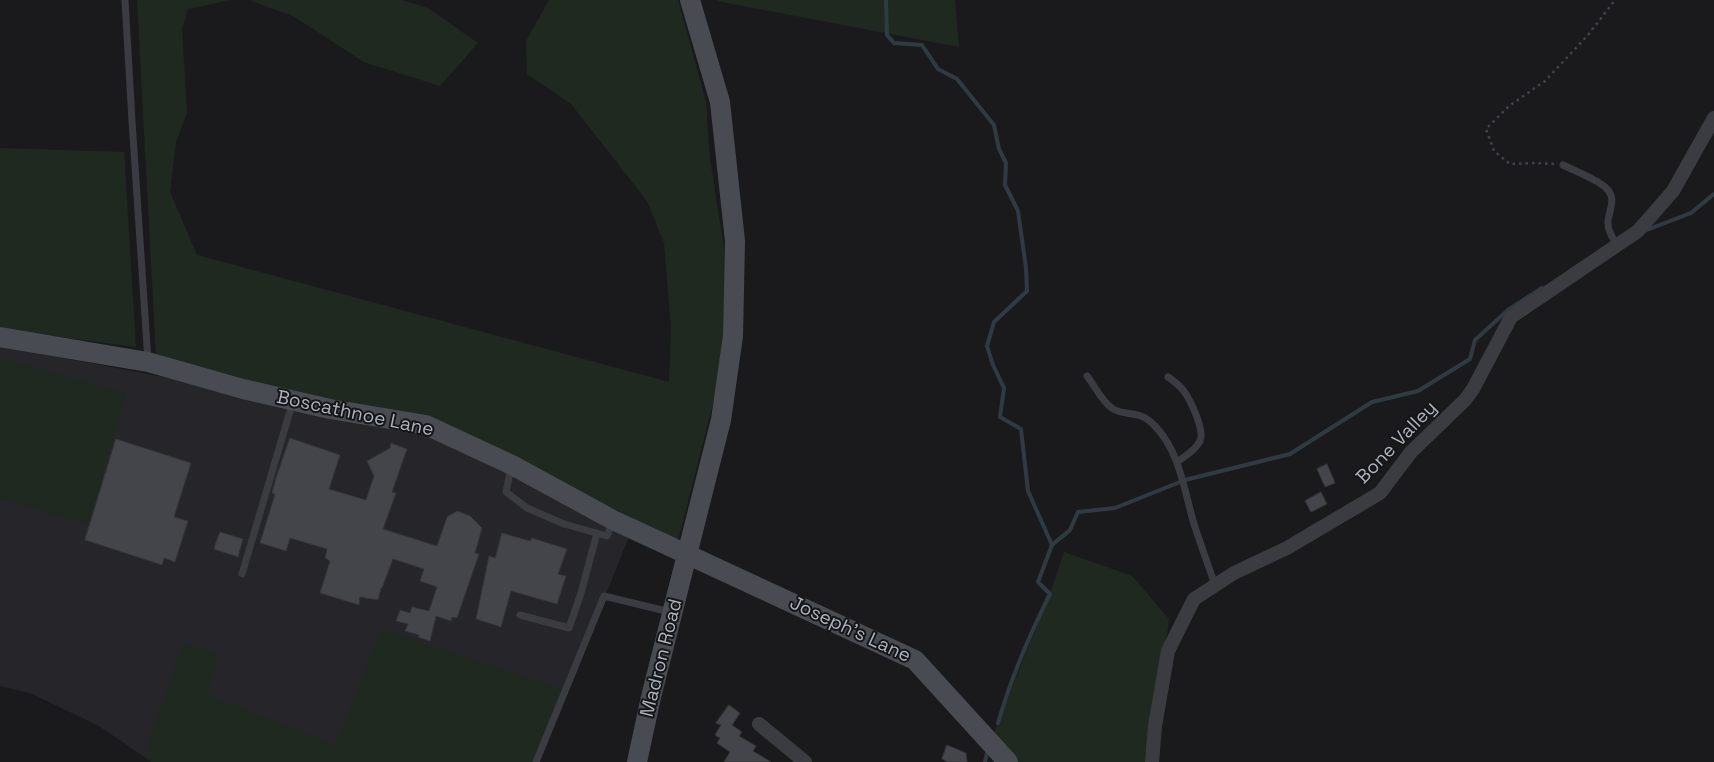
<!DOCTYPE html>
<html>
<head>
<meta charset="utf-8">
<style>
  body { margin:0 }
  canvas { display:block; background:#1a1a1d }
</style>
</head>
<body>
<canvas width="1714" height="762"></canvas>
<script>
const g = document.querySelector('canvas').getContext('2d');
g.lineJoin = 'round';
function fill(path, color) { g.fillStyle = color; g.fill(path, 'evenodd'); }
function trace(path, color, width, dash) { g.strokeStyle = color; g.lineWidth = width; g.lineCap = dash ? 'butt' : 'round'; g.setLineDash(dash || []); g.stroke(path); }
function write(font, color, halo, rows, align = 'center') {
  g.font = font + ' "Space Grotesk",sans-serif'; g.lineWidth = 4; g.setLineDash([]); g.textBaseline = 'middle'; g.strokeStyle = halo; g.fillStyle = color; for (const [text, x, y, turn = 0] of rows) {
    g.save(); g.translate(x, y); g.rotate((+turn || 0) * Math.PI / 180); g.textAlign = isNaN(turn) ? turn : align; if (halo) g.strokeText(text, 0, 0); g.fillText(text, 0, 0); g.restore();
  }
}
fill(new Path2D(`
  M0 346 275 398 466 445 630 534 539 762H152L99 726 30 693 0 686Z`), '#26262a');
fill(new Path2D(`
  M137 0H231L188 9 182 28 187 113 176 142 170 192 197 255 669 382 671 327 664 243 647 201 571 104 527 74 526 41 549 0H678L706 102 710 159 724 248 723 364 678 541 504 453 156 356Z
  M249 0H402L428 8 478 43 440 86 364 62 293 16Z
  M717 0H955L959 47 717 1Z
  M0 148 124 152 136 347 0 329Z
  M0 358 126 393 90 525 0 499Z
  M1064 552 1132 576 1169 619 1152 762H1017L990 742 1050 594Z
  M381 629 568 691 539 762H152L144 756 183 643 219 654 206 694 336 745Z`), '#1f2920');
trace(new Path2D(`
  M886 0 887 35 894 43 922 45 938 69 957 79 994 125 999 149 1006 163 1005 185 1018 211 1026 268 1027 291 994 322 987 346 993 365 1004 388 1000 417 1021 429 1028 491 1052 545 1038 582 1050 594C1029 636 1011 678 998 723
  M1644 231 1691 213 1714 194
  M1052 545 1070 530 1078 512 1115 508 1185 480 1290 454 1372 402 1418 391 1470 359 1475 340 1508 310 1542 288
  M985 762 988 749`), '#2e3b43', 4);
const building = new Path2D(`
  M290 438 340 455 329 489 366 500 374 476 367 461 390 448 391 443 407 449 392 492 396 493 383 529 437 546 447 517 457 511 470 516 482 528 475 553 479 554 457 618 452 617 451 621 436 616 430 641 418 637 419 635 405 631 408 624 396 621 400 610 410 613 412 607 429 611 437 587 420 581 424 569 393 559 382 588H381L378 600 360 597 359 605 320 593 330 561 325 558 327 549 290 538 286 551 260 543 275 494 272 493 276 478Z
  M116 439 191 463 174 517 188 521 175 562 164 558 162 565 85 540Z
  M1327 464 1335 483 1325 487 1317 469Z
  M1321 492 1327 504 1311 512 1305 501Z
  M220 532 243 539 238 557 214 549Z
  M502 533 530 541 532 538 567 549 558 574 566 576 557 604 511 591 501 627 476 619 489 556 495 558Z
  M729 705 740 713 732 725 742 732 739 736 756 746 753 751 771 762H724L730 752 717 743 720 738 715 735 721 725 716 723Z
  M947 745 966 753 967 762H948L942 759Z`);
fill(building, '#44454a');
trace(building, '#343439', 1);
trace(new Path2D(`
  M1554 164 1535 163 1510 164 1494 151 1486 129 1509 106 1545 81 1588 35 1615 0`), '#404449', 2.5, [2.5, 4]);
trace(new Path2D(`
  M125 0 132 121 148 361
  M1563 165C1573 170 1598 180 1605 187 1619 199 1607 212 1608 224 1608 232 1613 238 1617 245
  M1087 376C1095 386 1102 402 1113 409 1128 417 1139 409 1155 426 1180 452 1184 490 1194 524 1201 545 1208 565 1215 585
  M1168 377C1174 381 1179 385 1183 390 1190 399 1205 430 1200 441 1196 450 1184 457 1177 462
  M511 468 506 492 527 508 564 524 607 536 613 521
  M242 574 293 401
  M520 615 569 628 581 593 597 533
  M536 762 604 596 670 612`), '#3b3c42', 7);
trace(new Path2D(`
  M759 724 805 762
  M1152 762 1155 726 1168 651 1194 599 1234 573 1287 548 1380 493 1411 452 1465 400 1473 389 1511 317 1638 231 1673 191 1714 118`), '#3b3c42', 14);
trace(new Path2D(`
  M0 337 148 362 243 389 330 409 426 425 512 465 613 520 915 660 1008 762
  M637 762 651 697 721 420 733 336 735 241 720 102 690 0`), '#484c52', 20);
write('19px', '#abb2bd', '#151518', [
  ["Boscathnoe Lane",355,414,12],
  ["Bone Valley",1397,443,-46],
  ["Joseph's Lane",850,630,25],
  ["Madron Road",662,658,-76]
]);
</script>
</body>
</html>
